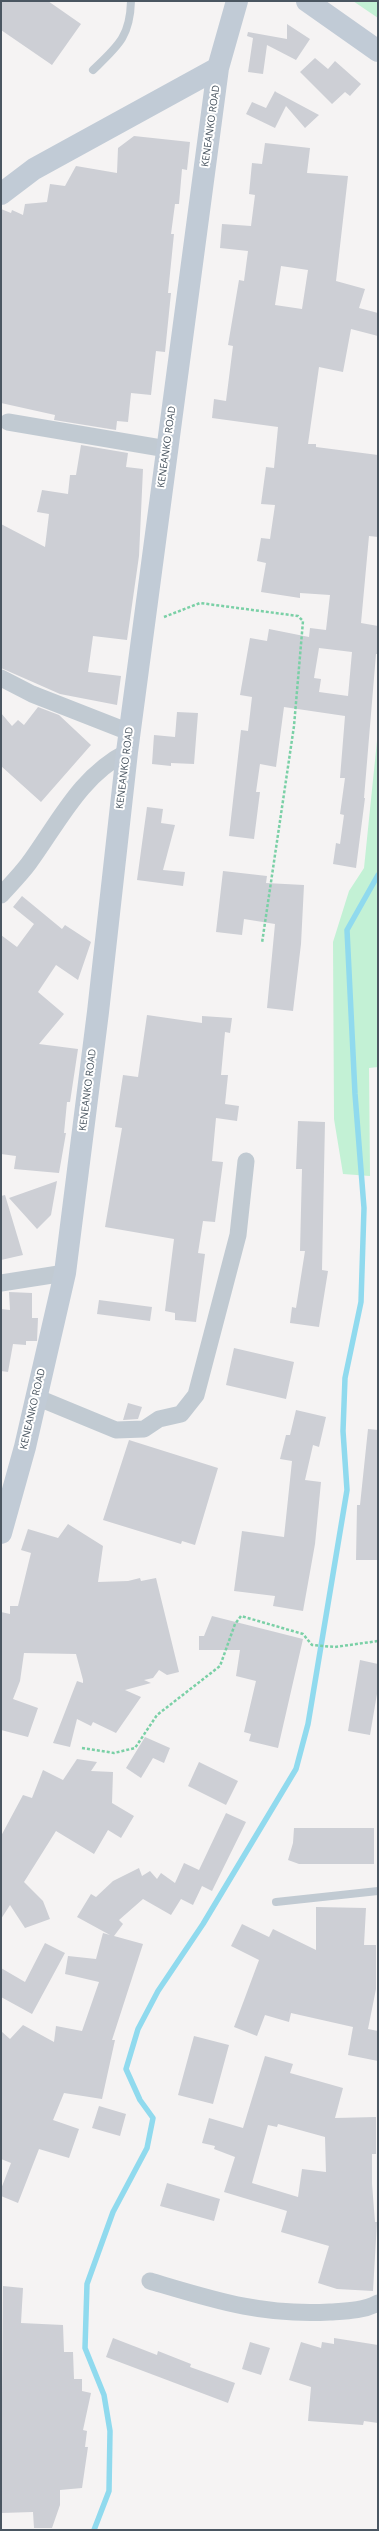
<!DOCTYPE html>
<html>
<head>
<meta charset="utf-8">
<style>
  body { margin:0 }
  #map { position:relative; width:379px; height:2531px; overflow:hidden; background:#f5f3f3; font-family:"Open Sans",sans-serif }
  canvas { display:block }
  .frame { position:absolute; inset:0; border:2px solid #4a5661; pointer-events:none }
</style>
</head>
<body>
<div id="map">
<canvas width="379" height="2531"></canvas>
<div class="frame"></div>
</div>
<script>
const g = document.querySelector('canvas').getContext('2d');
g.lineJoin = 'round';
function fill(path, color) { g.fillStyle = color; g.fill(path, 'evenodd'); }
function trace(path, color, width, dash) { g.strokeStyle = color; g.lineWidth = width; g.lineCap = dash ? 'butt' : 'round'; g.setLineDash(dash || []); g.stroke(path); }
function write(font, color, halo, rows, align = 'center') {
  g.font = font + ' "Open Sans",sans-serif'; g.lineWidth = 4; g.setLineDash([]); g.textBaseline = 'middle'; g.strokeStyle = halo; g.fillStyle = color; for (const [text, x, y, turn = 0] of rows) {
    g.save(); g.translate(x, y); g.rotate((+turn || 0) * Math.PI / 180); g.textAlign = isNaN(turn) ? turn : align; if (halo) g.strokeText(text, 0, 0); g.fillText(text, 0, 0); g.restore();
  }
}
fill(new Path2D(`
  M353 1H378V18Z
  M378 731V1067L369 1068 370 1176 343 1174 334 1119 333 942 349 891 364 868Z`), '#c3f1d5');
trace(new Path2D(`
  M94 2530 109 2491 110 2431 104 2395 85 2348 87 2284 113 2212 147 2148 153 2118 140 2100 126 2069 138 2029 158 1991 203 1924 296 1769 308 1724 347 1490 343 1431 345 1378 361 1302 364 1208 355 1094 347 930 378 875`), '#90daee', 5.5);
fill(new Path2D(`
  M1 1H48L81 24 52 65 1 30Z
  M287 24 310 39 296 60 267 45 263 74 248 72 253 38 247 36 248 32 287 39Z
  M315 58 328 69 335 61 361 84 350 96 345 92 332 104 300 72Z
  M275 91 276 92 319 115 305 128 286 106 275 128 246 114 252 102 266 108Z
  M134 136 190 142 187 170 182 169 179 204H175L171 234H174L168 293H171L165 352 156 351 151 395 131 393 128 422 117 421 116 430 54 420 55 415 1 403V209L11 213 12 210 23 215 25 204 47 202 50 184 65 186 76 166 117 173 118 148Z
  M265 143 310 148 307 173 348 176 336 281 365 289 359 308 378 313V336L351 329 343 372 319 367 308 444H316V447L378 455V537L369 536 361 623 378 626V654H376L364 798H365L356 868 333 864 336 843 340 844 344 815 340 814 345 778H340L345 716 284 707 276 767 260 764 256 792H260L254 839 229 836 241 730 248 731 252 697 240 695 250 638 267 641 269 629 309 637 310 628 326 630 330 595 300 593V598L261 592 266 563 257 561 261 538 270 539 275 505 261 504 266 467 274 468 278 427 212 418 214 399 226 401 233 346 228 345 239 280 244 281 248 251 220 248 222 224 251 226 255 195 249 194 252 163 262 164ZM281 266 308 270 302 309 275 305ZM319 648 352 652 348 696 319 692 321 679 314 678Z
  M81 445 128 453 126 467 143 469 139 556 127 640 93 636 88 672 121 676 117 705 60 694 1 668V524L45 547 49 514 37 512 42 490 68 494 70 475H76Z
  M38 707 59 715 91 745 41 802 1 766V713L12 726 18 720 24 725Z
  M177 712 198 713 194 764 171 763V766L152 764 154 735 175 737Z
  M147 807 163 809 161 823 175 825 163 870 185 872 183 886 137 880Z
  M223 871 267 876 266 883 304 885 301 944 293 1011 267 1008 275 924 244 919 242 935 216 932Z
  M22 896 62 929 65 925 91 942 78 980 56 965 38 992 64 1014 39 1044 78 1049 70 1102H67L64 1133H66L59 1173 14 1169 16 1156 1 1154V935L17 947 34 924 13 907Z
  M147 1015 202 1023V1016L232 1018 230 1033 225 1032 221 1075H228L225 1104 239 1106 237 1121 216 1118 212 1161 223 1162 215 1222 203 1221 198 1253 205 1254 196 1322 175 1320V1313L165 1311 174 1239 105 1227 122 1128 115 1127 123 1075 138 1077Z
  M298 1121 325 1122 322 1270 328 1271 319 1327 290 1323 292 1307 296 1308 305 1251H300L302 1169H296Z
  M57 1181 51 1215 37 1229 9 1198Z
  M5 1195 23 1255 1 1260V1196Z
  M9 1292 32 1293V1318H38L37 1341H26V1345L13 1344 8 1372 1 1371V1309L10 1310Z
  M99 1300 152 1307 150 1321 97 1314Z
  M234 1348 294 1362 286 1399 226 1385Z
  M128 1403 142 1407 138 1419 123 1420Z
  M296 1410 326 1417 319 1447 313 1445 305 1480 321 1482 315 1544 303 1611 273 1606 275 1596 234 1591 242 1531 284 1537 292 1461 280 1459 286 1435H290Z
  M368 1429 378 1430V1560H356L357 1505H360Z
  M129 1440 218 1468 195 1545 182 1541 181 1544 103 1520Z
  M68 1524 103 1546 98 1582 128 1581 140 1578 141 1581 156 1578 179 1672 167 1675 159 1670 153 1678 144 1680 151 1683 125 1690 141 1697 116 1733 93 1722 91 1726 77 1719 70 1747 53 1743 77 1681 83 1683V1680L76 1654 24 1653 20 1681 13 1699 38 1708 28 1737 1 1730V1612L10 1614V1606H18L31 1553 21 1550 28 1529 58 1538Z
  M212 1616 303 1639 278 1748 249 1741 251 1734 244 1732 256 1681 236 1676 240 1650H199V1636H204Z
  M360 1660 378 1664V1688L370 1735 348 1731Z
  M145 1737 170 1748 164 1763 153 1758 141 1778 126 1768Z
  M77 1759 97 1762 91 1771 113 1772 112 1803 134 1816 121 1838 108 1830 94 1854 56 1831 24 1882 43 1901 50 1919 25 1928 10 1905 1 1919V1836L23 1795 32 1798 43 1770 63 1780Z
  M199 1762 238 1781 226 1805 188 1786Z
  M226 1813 246 1822 212 1891 202 1886 193 1905 181 1899 171 1915 143 1899 119 1920 123 1924 114 1936 143 1944 112 2040H115L102 2099 64 2093 53 2120 79 2129 69 2158 39 2149 18 2203 1 2196V2189L11 2163 1 2159V2031L10 2039 23 2025 54 2042 56 2026 82 2031 99 1982 65 1974 68 1956 96 1959 103 1933 110 1935 77 1917 91 1894 96 1897 113 1881 139 1868 142 1876 150 1871 157 1879 161 1873 175 1883 184 1863 199 1870Z
  M294 1828H374V1864H299L288 1860 293 1843Z
  M316 1907 366 1908 364 1945H376V1989L368 2029 378 2031V2061L348 2055 353 2027 291 2013 289 2022 265 2015 257 2036 234 2027 259 1960 231 1946 242 1924 269 1937 273 1929 316 1950Z
  M45 1943 65 1953 32 2014 1 1997V1968L25 1982Z
  M194 2036 229 2045 213 2104 178 2095Z
  M265 2056 293 2064 290 2073 343 2088 335 2118 376 2117V2154H372V2184L375 2222H377L373 2291 337 2289 318 2283 329 2246 281 2232 287 2211 224 2192 235 2157 214 2149 215 2146 202 2143 209 2118 243 2128ZM278 2124 325 2137 326 2172 302 2169 298 2197 252 2183 268 2125 277 2127Z
  M99 2106 126 2114 120 2136 92 2128Z
  M167 2183 220 2199 214 2221 160 2206Z
  M3 2286 23 2288 21 2323 63 2325 64 2352H73L74 2379H82V2391L91 2393 83 2430 87 2431 85 2447H88L82 2488 60 2490V2505L52 2528H34L33 2512 1 2513Z
  M113 2338 157 2355 158 2351 191 2364 190 2367 235 2383 228 2403 106 2357Z
  M334 2338 378 2345V2423L364 2421 363 2425 308 2421 311 2387 289 2380 301 2342 321 2348 322 2342 334 2344Z
  M250 2342 270 2348 261 2375 242 2369Z`), '#cdcfd5');
trace(new Path2D(`
  M164 617 200 603 298 616 303 621 294 726 262 943
  M82 1748 114 1753 135 1748 157 1715 220 1666 235 1624 241 1616 303 1634 312 1645 335 1647 378 1641`), '#7ad0a6', 2.5, [3, 2]);
trace(new Path2D(`
  M93 70C118 46 130 37 131 1
  M276 1902 378 1891`), '#c1cad2', 8);
trace(new Path2D(`
  M8 422 167 449
  M1 678 32 694 129 732
  M1 895C10 885 21 874 29 863 59 822 80 776 127 752
  M1 1283 65 1273
  M36 1397 116 1430 144 1429 159 1419 181 1414 196 1395 238 1235 246 1161
  M150 2281C214 2300 262 2316 330 2312 347 2311 363 2311 378 2303`), '#c1cad2', 17);
trace(new Path2D(`
  M307 1 378 51
  M1 194 34 169 218 68
  M1 1533 25 1447 65 1273 98 1012 127 752 218 68 237 1`), '#c1cbd6', 22);
write('10px', '#4a5661', '#fff', [
  ["KENEANKO ROAD",211,126,-82],
  ["KENEANKO ROAD",167,447,-82],
  ["KENEANKO ROAD",125,768,-83],
  ["KENEANKO ROAD",88,1090,-83],
  ["KENEANKO ROAD",33,1409,-77]
]);
</script>
</body>
</html>
